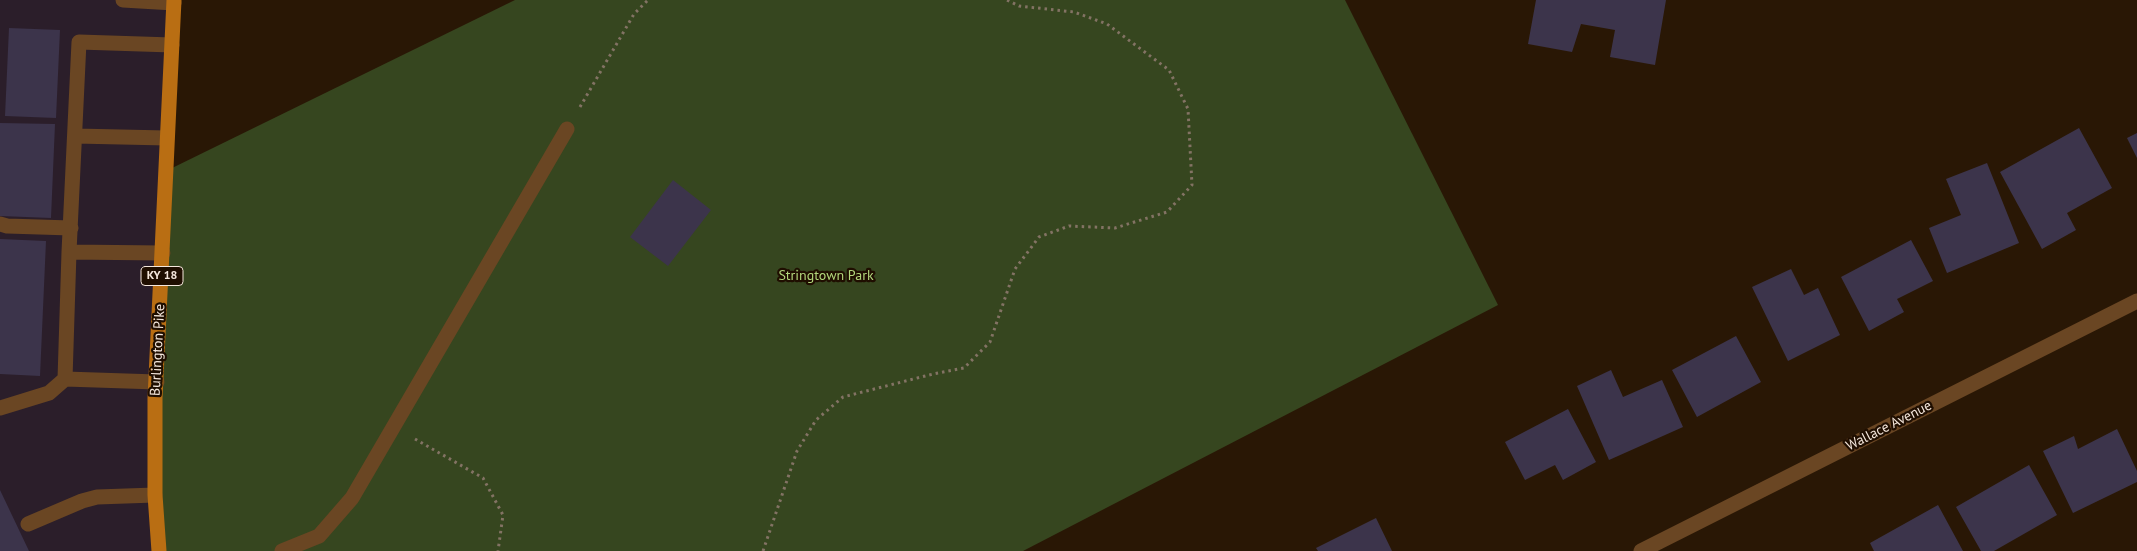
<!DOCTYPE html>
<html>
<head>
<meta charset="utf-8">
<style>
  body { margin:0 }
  canvas { display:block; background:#291705 }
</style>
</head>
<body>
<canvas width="2137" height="551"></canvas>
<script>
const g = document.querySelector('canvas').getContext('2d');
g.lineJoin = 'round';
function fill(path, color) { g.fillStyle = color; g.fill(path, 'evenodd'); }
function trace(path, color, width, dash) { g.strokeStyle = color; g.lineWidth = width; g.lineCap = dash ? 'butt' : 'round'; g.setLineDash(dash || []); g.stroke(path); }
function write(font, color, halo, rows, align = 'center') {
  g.font = font + ' "PT Sans",sans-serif'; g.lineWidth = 4.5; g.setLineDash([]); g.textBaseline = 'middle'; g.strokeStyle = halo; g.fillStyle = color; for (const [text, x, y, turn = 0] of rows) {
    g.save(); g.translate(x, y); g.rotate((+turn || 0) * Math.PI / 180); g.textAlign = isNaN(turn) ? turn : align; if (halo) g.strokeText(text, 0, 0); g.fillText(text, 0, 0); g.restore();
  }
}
fill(new Path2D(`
  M0 0H174L159 551H0Z`), '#2b1e2a');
fill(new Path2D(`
  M515 0H1345L1498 305 1023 551H159L166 171Z`), '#36461f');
fill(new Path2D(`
  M1536 0H1666L1655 65 1610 57 1615 30 1581 24 1572 52 1528 44Z
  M9 28 60 30 56 118 5 116Z
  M0 123 55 124 51 218 0 216Z
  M2079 128 2112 188 2067 213 2076 230 2042 249 2000 172Z
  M2137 133V158L2127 138Z
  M1987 163 2019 243 1947 273 1929 228 1961 215 1946 179Z
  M673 180 711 210 668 266 630 237Z
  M0 239 46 241 40 376 0 374Z
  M1911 240 1933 281 1897 299 1904 312 1869 331 1841 277Z
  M1791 269 1804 295 1818 288 1840 335 1788 361 1752 287Z
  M1736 336 1761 382 1697 417 1672 370Z
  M1611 370 1623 397 1662 380 1683 427 1609 460 1577 386Z
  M1568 409 1596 462 1563 480 1555 465 1525 480 1505 442Z
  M2117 429 2137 471V482L2073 513 2043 451 2074 436 2078 449Z
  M2029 465 2057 515 1994 551H1981L1956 507Z
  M0 490 29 551H0Z
  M1938 505 1963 551H1874L1870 543Z
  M1376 518 1392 551H1318L1316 548Z`), '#3c344b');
trace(new Path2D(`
  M580 107 634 14 648 0
  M415 439 483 478 503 515 498 551
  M763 551 797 451 816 420 843 397 933 374 964 368 990 342 1015 269 1039 237 1069 226 1115 228 1167 212 1192 185 1188 109 1169 70 1107 24 1074 12 1019 6 1007 0`), '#837364', 3, [2.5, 4]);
trace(new Path2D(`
  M123 0 174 3
  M75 136 167 138
  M0 224 7 226 71 228
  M69 252 163 253
  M157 382 65 379 69 252 79 42 172 45
  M0 408 49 393 65 379
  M28 524 82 501 97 497 155 495
  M282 551 319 536 352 498 567 129`), '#6a4623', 15);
trace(new Path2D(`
  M1641 551 2137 301`), '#6a4623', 15);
trace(new Path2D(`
  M159 551 155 495V398L174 0`), '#b96e13', 15);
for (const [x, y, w] of [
  [162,276,42]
]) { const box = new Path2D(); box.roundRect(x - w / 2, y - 9.5, w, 19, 4); g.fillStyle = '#1f0e00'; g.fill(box); trace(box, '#f5e7dc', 1); }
write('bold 12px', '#f5e7dc', null, [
  ["KY 18",162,276]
]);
write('14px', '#b2d77b', '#1f0e00', [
  ["Stringtown Park",826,276]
]);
write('14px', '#f5e7dc', '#1f0e00', [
  ["Burlington Pike",158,350,-87],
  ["Wallace Avenue",1889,426,-27]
]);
</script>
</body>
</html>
